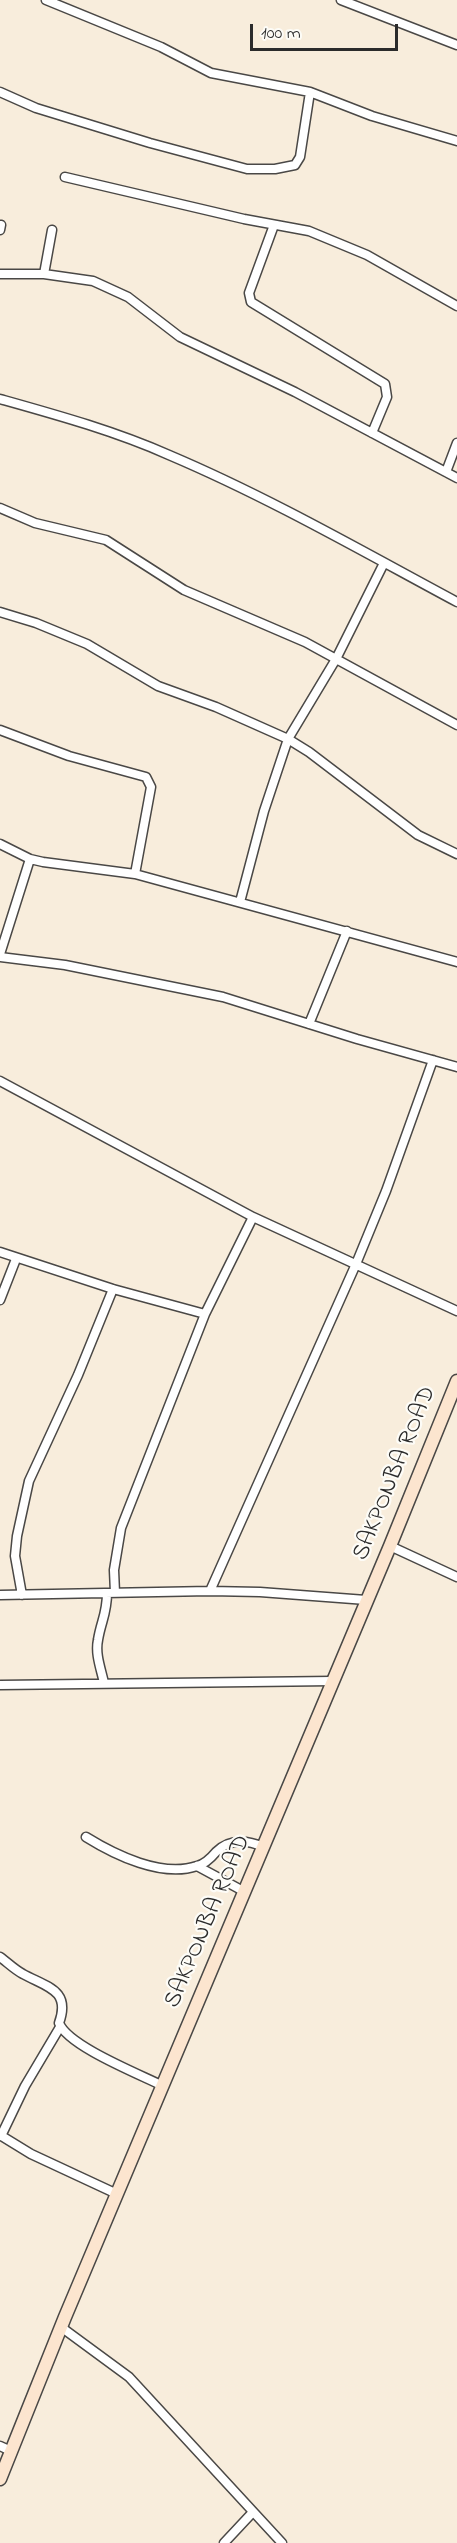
<!DOCTYPE html>
<html>
<head>
<meta charset="utf-8">
<style>
  body { margin:0 }
  #map { position:relative; width:457px; height:2543px; overflow:hidden; background:#f8eddc; font-family:"Indie Flower",sans-serif }
  canvas { display:block }
  .scale { position:absolute; left:250px; top:24px; width:148px; height:27px; box-sizing:border-box; border:3px solid #2b2b2b; border-top:0; padding-left:8px; font-size:18px; line-height:21px; white-space:nowrap; color:#2b2b2b; -webkit-text-stroke:4px #fdfcf7; paint-order:stroke }
</style>
</head>
<body>
<div id="map">
<canvas width="457" height="2543"></canvas>
<div class="scale">100 m</div>
</div>
<script>
const g = document.querySelector('canvas').getContext('2d');
g.lineJoin = 'round';
function trace(path, color, width, dash) { g.strokeStyle = color; g.lineWidth = width; g.lineCap = dash ? 'butt' : 'round'; g.setLineDash(dash || []); g.stroke(path); }
function write(font, color, halo, rows, align = 'center') {
  g.font = font + ' "Indie Flower",sans-serif'; g.lineWidth = 4.5; g.setLineDash([]); g.textBaseline = 'middle'; g.strokeStyle = halo; g.fillStyle = color; for (const [text, x, y, turn = 0] of rows) {
    g.save(); g.translate(x, y); g.rotate((+turn || 0) * Math.PI / 180); g.textAlign = isNaN(turn) ? turn : align; if (halo) g.strokeText(text, 0, 0); g.fillText(text, 0, 0); g.restore();
  }
}
const street = new Path2D(`
  M46 0 161 47 211 73 310 92 372 116 457 141
  M341 0 457 45
  M0 92 36 108 150 143 247 169H275L295 165 300 157 310 92
  M65 177 244 219 309 231 367 255 457 306
  M274 225 249 293 251 302 385 384 387 397 372 433
  M0 230 1 225
  M0 274H44L93 281 128 297 180 337 295 392 457 478
  M44 274 52 230
  M0 399C57 415 115 431 169 455 268 497 362 551 457 602
  M446 472 457 443
  M0 508 35 523 106 540 184 590 305 642 457 725
  M0 612 36 623 87 644 158 686 216 707 288 739 309 752 418 835 457 854
  M0 730 69 756 146 777 151 787 135 874
  M0 844 30 859 43 862 135 874 457 962
  M240 902 264 811 288 739 336 659 384 563
  M0 954 30 859
  M0 957 65 965 223 997 357 1039 457 1067
  M309 1024 347 931
  M0 1081 253 1217 457 1311
  M0 1252 113 1289 205 1314
  M0 1300 16 1259
  M390 1546 457 1577
  M210 1591 356 1264 386 1191 433 1060
  M115 1593 114 1570 121 1528 205 1314 253 1217
  M0 1595 210 1591 260 1592 366 1600
  M22 1595 15 1556 17 1536 29 1481 78 1375 113 1289
  M104 1683C101 1669 95 1654 98 1640 101 1621 107 1614 107 1593
  M0 1685 333 1681
  M86 1837C115 1855 162 1878 197 1866 205 1864 211 1858 216 1852 230 1838 247 1840 264 1847
  M197 1866 245 1892
  M0 1957C7 1962 15 1970 23 1974 47 1987 71 1990 59 2023 68 2046 139 2074 163 2086
  M0 2135 31 2154 117 2194
  M1 2136 25 2086 60 2027
  M61 2327 129 2377 282 2543
  M0 2446 11 2451
  M224 2543 253 2512`);
const secondary = new Path2D(`
  M0 2479 65 2317 390 1546 457 1381`);
trace(street, '#4a4846', 11);
trace(secondary, '#4a4846', 15);
trace(street, '#fff', 8);
trace(secondary, '#fce5cf', 12);
write('24px', '#2b2b2b', '#fdfcf7', [
  ["SAKPONBA ROAD",396,1474,-68],
  ["SAKPONBA ROAD",209,1922,-67]
]);
</script>
</body>
</html>
